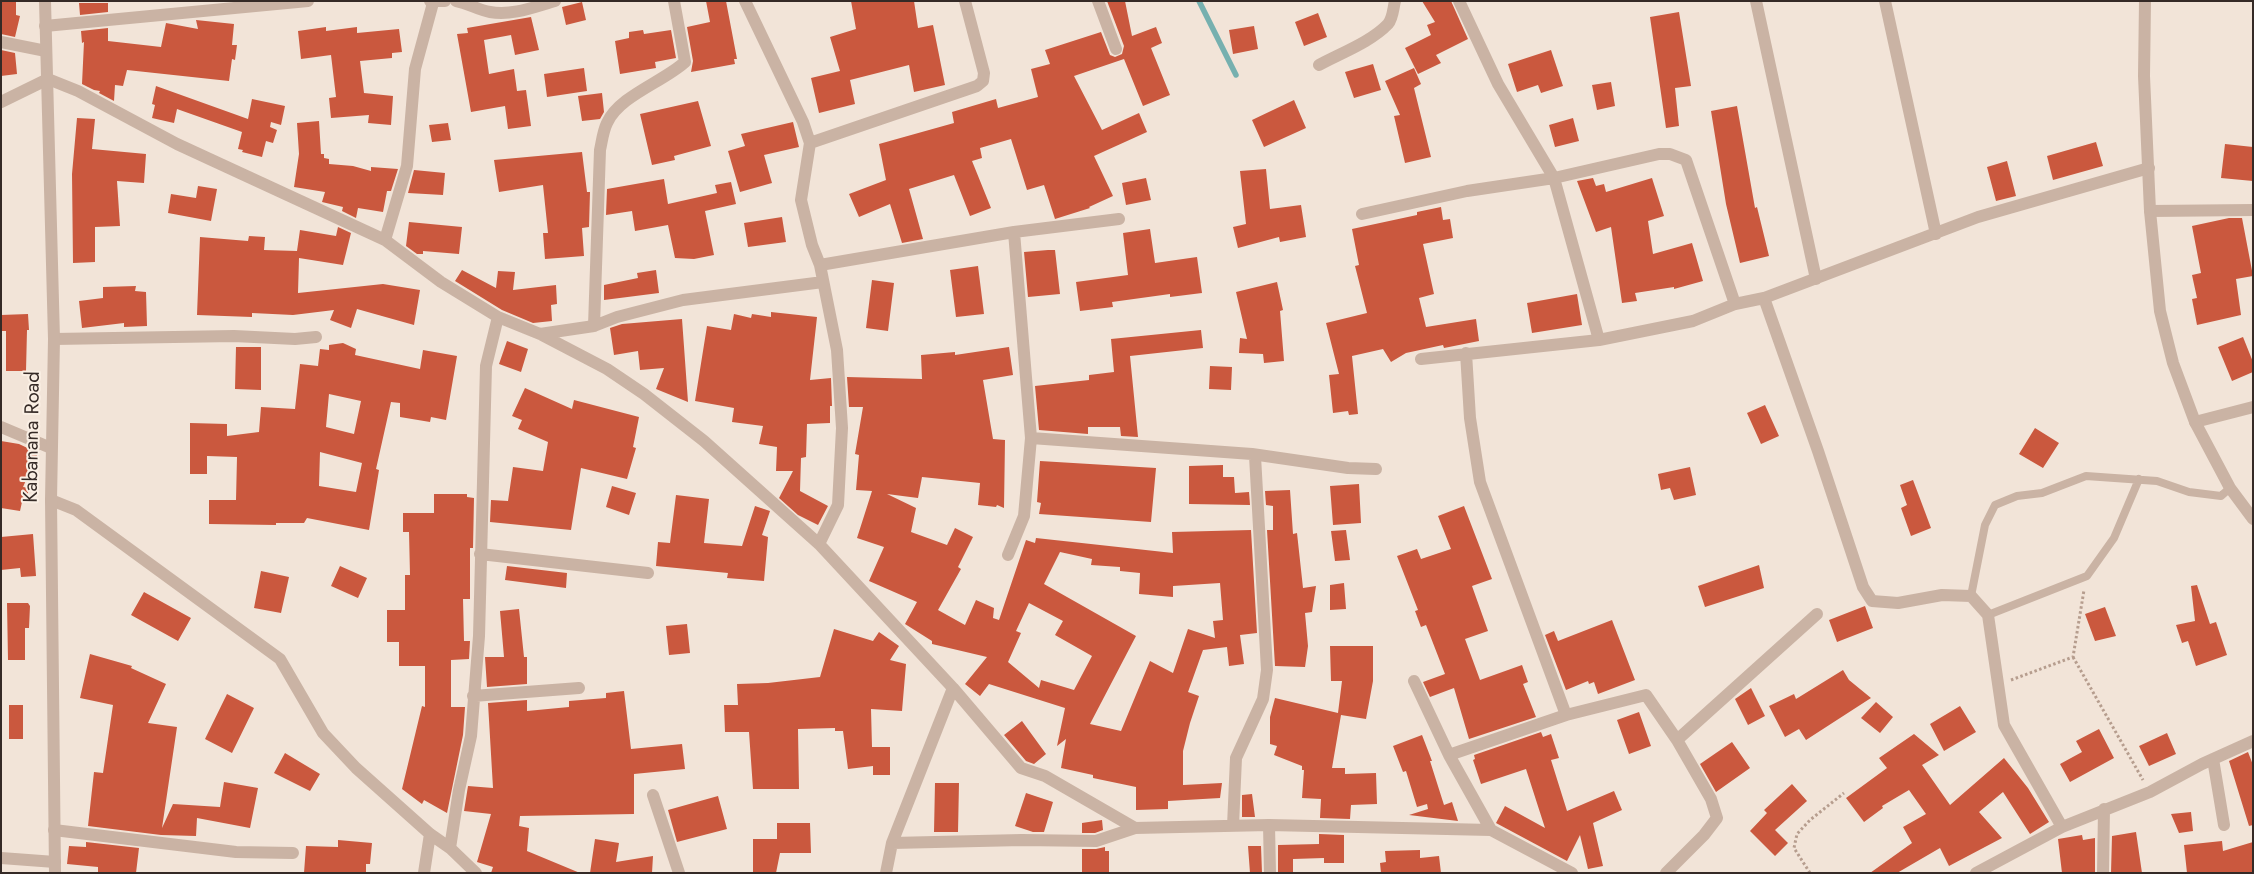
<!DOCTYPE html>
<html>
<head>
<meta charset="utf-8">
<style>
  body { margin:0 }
  #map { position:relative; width:2254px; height:874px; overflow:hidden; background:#f2e4d8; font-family:Jost,sans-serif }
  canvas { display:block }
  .frame { position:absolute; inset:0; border:2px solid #352a26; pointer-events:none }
</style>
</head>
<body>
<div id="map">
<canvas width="2254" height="874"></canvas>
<div class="frame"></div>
</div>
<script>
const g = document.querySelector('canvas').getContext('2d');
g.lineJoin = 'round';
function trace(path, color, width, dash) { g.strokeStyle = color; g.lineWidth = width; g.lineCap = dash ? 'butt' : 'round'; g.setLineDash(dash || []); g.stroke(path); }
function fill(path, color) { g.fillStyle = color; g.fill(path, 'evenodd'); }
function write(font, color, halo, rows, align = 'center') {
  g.font = font + ' Jost,sans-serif'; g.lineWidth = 4; g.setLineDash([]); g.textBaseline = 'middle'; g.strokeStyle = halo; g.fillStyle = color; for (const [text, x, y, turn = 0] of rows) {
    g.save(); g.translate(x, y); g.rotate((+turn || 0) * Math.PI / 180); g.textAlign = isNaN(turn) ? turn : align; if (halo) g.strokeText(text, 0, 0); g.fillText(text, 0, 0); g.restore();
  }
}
trace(new Path2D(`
  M1199 1 1236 75`), '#76b0af', 5.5);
fill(new Path2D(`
  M1 1H16V15L20 16 15 37 1 34Z
  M706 1H726L737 59H734L735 64 691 72 693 61 687 27 710 22Z
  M851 1H914L918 28 933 25 945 85 914 92 909 65 850 80 855 104 819 113 811 78 840 71 830 37 856 29Z
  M1107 1H1125L1132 36 1156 27 1162 43 1151 48 1170 95 1143 106 1124 59 1074 76 1102 130 1139 113 1147 132 1094 156 1113 196 1089 207 1090 208 1055 219 1044 185 1027 190 1011 139 980 148 982 158 972 161 991 208 970 216 954 175 909 189 923 239 902 243 890 204 859 217 849 194 886 180 879 144 954 123 952 112 996 99 998 108 1038 97 1031 69 1050 64 1045 50 1101 32 1110 55 1115 57 1122 54 1124 46Z
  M1422 1H1451L1468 39 1436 55 1441 63 1418 74 1405 48 1431 35 1427 25 1435 22Z
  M582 2 586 20 566 25 562 7Z
  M79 3H108V12L80 15Z
  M1679 12 1691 86 1675 88 1679 126 1666 128 1650 17Z
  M1318 13 1327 37 1304 46 1295 22Z
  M531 17 539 50 515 55 511 35 484 40 489 74 514 69 517 91 526 90 531 126 508 129 505 106 471 112 457 34 468 33 467 28Z
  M196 20 234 24 232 45H237L235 60 232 59 229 81 127 70 123 86 115 85 114 101 99 93 100 91 94 90 82 84 84 42 82 43 81 31 108 28V41L161 47 166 23 198 29Z
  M1254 26 1258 49 1233 54 1229 30Z
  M326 27V31L357 27V33L399 29 402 52 392 53V58L360 61 364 93 393 96 391 125 368 123 369 115 331 118 329 98 336 97 331 55 301 59 298 31Z
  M643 30 644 34 671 30 676 58 655 62 656 68 620 74 615 41 629 38V32Z
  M1 50 15 53 17 74 1 76Z
  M1551 50 1563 86 1541 93 1538 85 1517 92 1508 64Z
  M1373 64 1381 90 1354 98 1345 72Z
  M584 68 587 91 547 97 544 74Z
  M1414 68 1421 84 1414 88 1431 157 1405 163 1394 116 1400 115 1385 81Z
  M1611 82 1615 106 1597 110 1592 85Z
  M156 86 248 119 252 99 285 106 281 125 271 122 270 127 277 130 273 143 266 141 262 157 242 152 243 150 238 149 242 132 177 109 174 123 152 118 155 105 152 104Z
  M602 93 604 112 600 119 582 121 578 96Z
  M1294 100 1306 128 1264 147 1252 120Z
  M698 101 711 146 674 156 675 160 652 165 640 114Z
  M1737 106 1755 208 1757 207 1769 256 1740 263 1726 204 1711 111Z
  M77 118 95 119 92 149 146 154 144 183 117 181 120 226 95 227V262L73 263 72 174Z
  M1573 118 1579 141 1555 147 1549 125Z
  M319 121 321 154H324V158L329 159V164L353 166 371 171V167L398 169 391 191H387L383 212 358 208 356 218 342 211 343 207 322 202 325 192 294 187 299 154 297 123Z
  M793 122 799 147 764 155 772 183 740 192 728 151 745 146 741 134Z
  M448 123 451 140 432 142 429 125Z
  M2096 142 2103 166 2053 180 2047 156Z
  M2225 144 2253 147V181L2221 178Z
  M582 152 587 192H590L589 227 582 228 584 256 545 259 543 233H548L543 185 499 192 494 160Z
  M2007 161 2016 196 1996 201 1987 167Z
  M1266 169 1270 209 1301 205 1306 237 1280 242 1279 237 1238 248 1233 227 1246 224 1240 171Z
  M414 170 445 173 443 195 408 193Z
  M1146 178 1151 200 1126 205 1122 183Z
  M1593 178 1596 186 1604 184 1606 192 1652 178 1664 216 1648 221 1653 254 1692 243 1703 281 1674 289V287L1635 293 1637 301 1622 303 1611 227 1596 232 1577 181Z
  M664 179 668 204 717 193 715 185 731 182 736 204 705 211 714 255 694 259 675 258 668 225 635 231 632 211 606 215 607 189Z
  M198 186 217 189 211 221 168 213 171 194 196 198Z
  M1441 207 1443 220 1450 219 1453 238 1423 244 1434 294 1419 298 1426 327 1476 319 1479 341 1444 348 1443 345 1406 353 1391 362 1383 349 1352 356 1358 414 1349 415 1348 411 1333 413 1329 375 1339 374 1326 323 1367 313 1355 266 1359 265 1352 229 1417 215V212Z
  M782 217 786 242 748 247 744 223Z
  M2229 218H2242L2253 276 2236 279 2241 315 2197 325 2192 299 2197 298 2192 275 2201 273 2192 226Z
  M409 222 462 227 459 254 423 251V254H417L406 246Z
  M338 227 351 233 343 265 299 258 298 293 383 284 420 290 414 325 357 309 351 328 330 320 334 310 293 315 252 313V317L197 315 200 237 248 241 249 236 265 237 264 250 297 251 300 230 336 236Z
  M1150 229 1155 263 1197 257 1202 293 1170 297V294L1112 302 1113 307 1080 311 1076 282 1128 275 1123 233Z
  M1048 250H1055L1060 294 1028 297 1024 252Z
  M978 266 984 314 956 317 950 270Z
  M462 270 496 288 498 271 515 272 513 290 556 285 557 304 551 305 552 321 533 323 502 310 455 281Z
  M656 270 659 293 604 300V285L638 278 637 273Z
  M872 280 894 283 888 331 866 328Z
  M1277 282 1283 310 1280 311 1284 361 1264 363 1263 354 1239 353 1240 338 1247 339 1236 292Z
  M136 286 135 291 146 292 147 326 124 327V323L82 328 79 301 103 298V287Z
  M1577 294 1582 325 1532 333 1527 303Z
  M771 312 817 317 810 380 831 378 832 406H830V423L807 424 806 457 801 458 800 491 828 506 818 525 798 515 779 498 793 471H776L777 447 759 444 763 426 732 422 734 408 695 401 707 326 731 330 734 314 751 318 752 314 771 317Z
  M28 314 29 330H27L26 371H6V331H1V315Z
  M682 319 688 402 656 389 664 368 640 370 638 351 614 355 610 328 622 324Z
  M1201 330 1203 348 1130 356 1138 437 1121 436 1120 427H1088V434L1039 430 1035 386 1089 380V375L1114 372 1111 339Z
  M2243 337 2253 362V372L2232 381 2218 347Z
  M507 341 528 349 521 372 499 364Z
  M343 343 356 349 355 355 420 369 423 350 457 356 446 420 431 417 430 422 400 417V403L391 402 376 469 379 470 369 530 307 518 304 523H276V525L209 524V500H236L237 457 207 456V474H190V423L227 424V436L259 432 261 407 295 409 300 364 318 366 320 349 329 350V345ZM329 394 361 401 354 434 326 427ZM320 452 362 463 356 492 319 486Z
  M236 347H261V390L235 389Z
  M1009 347 1013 375 983 380 993 439 1005 440 1004 508 997 505 996 507 978 505 980 483 922 477 918 498 887 494 916 508 911 532 947 545 955 528 973 537 958 567 961 569 938 610 965 625 976 600 994 608 993 618 999 620 1026 540 1035 543 1036 538 1173 553 1172 532 1251 530 1257 633 1240 635 1244 664 1229 666 1227 647 1203 650 1188 692 1199 696 1190 723 1183 751V785L1222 783 1220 798 1168 801V809L1136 810V787L1093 778V775L1061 768 1066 739 1057 746 1065 708 989 684 980 696 965 684 987 657 932 644V641L905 624 917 602 869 581 884 547 857 538 872 491 856 490 859 455 855 454 863 407H849L847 377 922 379 921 355 955 352V355ZM1060 552 1092 559 1091 565 1120 567V571L1140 573 1139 594 1173 597V586L1220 583 1223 620 1213 621 1215 638 1188 629 1173 673 1150 661 1121 731 1090 724 1136 636 1044 584ZM1029 603 1063 621 1055 635 1092 656 1074 690 1041 680 1039 688 1008 662 1021 633 1016 631Z
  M1210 366 1232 367 1231 390 1209 389Z
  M525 388 572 409 574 400 639 417 633 447 636 448 627 479 581 468 571 530 490 522 491 500 508 501 513 467 543 471 548 442 518 429 522 420 512 416Z
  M1765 405 1779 436 1761 444 1747 413Z
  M2035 428 2059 443 2043 468 2019 454Z
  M1 441 19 444 38 453 23 487 29 488 26 502H22L20 511 1 508Z
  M1040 461 1156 468 1151 522 1039 514 1041 503 1037 502Z
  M1223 465V477H1234L1235 493 1249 492 1250 505 1189 504V466Z
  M1690 467 1696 495 1674 500 1670 488 1661 490 1658 474Z
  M1913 480 1931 528 1911 536 1901 508 1907 505 1900 485Z
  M1359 484 1361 523 1333 525 1330 486Z
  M612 486 636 493 629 515 606 507Z
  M1290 490 1293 534 1297 533 1303 588 1316 586 1312 612 1305 613 1308 646 1305 667 1275 666 1267 530H1273V506L1266 505 1265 491Z
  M434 494H467V497L474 498 473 548H470V599H463L464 641H470L469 659 451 660V707H465L463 735 447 813 424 800 422 804 402 789 422 706 425 707V666H399V642H387V610H405V575H410L409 532H403V513H434Z
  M676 495 709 499 704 543 742 546 755 506 770 511 762 535 768 537 764 581 727 578 728 573 656 566 658 542 670 543Z
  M1464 506 1492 579 1472 586 1488 631 1465 639 1480 680 1522 665 1528 682 1523 684 1536 717 1469 739 1454 688 1430 697 1423 682 1445 674 1426 625 1421 627 1415 611 1418 610 1397 556 1417 549 1421 559 1451 549 1438 516Z
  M1346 530 1350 560 1335 561 1331 531Z
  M33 534 36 576 21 577 20 568 1 570V537Z
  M1759 565 1764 588 1705 607 1698 586Z
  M340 566 367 578 358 598 331 586Z
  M507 566 567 573 566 588 505 580Z
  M261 571 289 577 281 613 254 608Z
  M1344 583 1346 609 1330 610V585Z
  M2197 585 2210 624 2216 622 2227 655 2196 666 2188 641 2182 643 2176 625 2195 621 2191 586Z
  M144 592 191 618 178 641 131 615Z
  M7 603H28L30 606 29 628H25V660H8Z
  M1865 606 1873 628 1837 642 1829 620Z
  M2105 607 2116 636 2095 641 2085 614Z
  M519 609 524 657H527V684L487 687 485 657H504L500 611Z
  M1612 620 1635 680 1598 694 1594 682 1589 684 1588 681 1566 690 1545 635 1554 631 1558 641Z
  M687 624 690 653 669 655 666 626Z
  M834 629 873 641 879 632 899 646 890 660 906 664 902 711 871 709 872 747H890V775H873V766L848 769 843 731H835V728L798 729 799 789H753L749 732H725L724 705H738L737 684 768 683 820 677Z
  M1330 646H1373V681L1366 719 1341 715 1332 768H1345V774L1376 773 1377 804 1351 805 1350 819 1320 818 1321 799 1302 798 1304 770H1302V766L1274 755 1277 746 1270 744V717L1275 698 1338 713 1342 681H1331Z
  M90 654 132 666 131 668 166 684 148 723 177 727 162 828 173 804 220 807 224 782 258 788 250 828 197 818 196 836 161 835 88 826 94 772 103 773 113 705 80 698Z
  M1843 670 1849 680 1871 698 1806 740 1799 729 1785 737 1769 706 1794 694 1796 699Z
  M1751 688 1765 716 1748 725 1735 699Z
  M624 691 631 749 682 744 685 769 634 774V814L520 816 519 826 529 828 527 851 580 873H491L493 867 477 862 491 814 464 811 468 786 493 788 488 703 527 700V711L569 707V701L606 698V693Z
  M227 694 254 708 232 753 205 739Z
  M1876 702 1893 717 1880 733 1861 718Z
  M9 705H23V739H9Z
  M1960 706 1976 732 1944 751 1930 724Z
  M1639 712 1651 746 1629 754 1617 720Z
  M1022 721 1046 754 1034 764 1026 761 1004 735Z
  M2099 729 2114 758 2070 782 2060 764 2082 752 2076 741Z
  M1541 732 1543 737 1551 734 1559 758 1551 760 1567 811 1614 791 1622 810 1593 823 1603 866 1588 869 1580 835 1567 861 1496 823 1505 806 1545 828 1526 769 1481 784 1473 760 1475 759 1474 755Z
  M2167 733 2176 754 2149 766 2139 746Z
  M1914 734 1939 755 1922 765 1950 805 2004 758 2028 788 2049 822 2030 834 2003 792 1979 812 2002 838 1949 866 1940 848 1897 873H1870L1912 843 1903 827 1926 814 1909 790 1882 806 1883 808 1864 822 1846 798 1887 768 1879 758Z
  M1422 735 1432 761H1430L1444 805 1452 802 1458 821 1409 815 1428 809 1427 804 1417 807 1406 771 1403 772 1393 746Z
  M1732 742 1750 768 1716 792 1700 764Z
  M2248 752 2253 765V825L2249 826 2229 761Z
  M285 753 320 774 310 791 274 773Z
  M935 783H959L958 832H934Z
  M1792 784 1807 801 1775 830 1788 843 1775 856 1750 831 1767 813 1764 810Z
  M1026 793 1053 802 1044 832H1033L1015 826Z
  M1252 794 1255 817H1242V795Z
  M718 796 727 829 677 842 668 810Z
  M2191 812 2193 831 2179 833 2171 814Z
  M1102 820 1103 830 1095 833H1082V823Z
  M777 823H810L811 853H780L776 873H753V839H777Z
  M2136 832 2142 873H2111L2112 836Z
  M1319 834 1344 835V863H1324V858L1293 859V873H1278V845L1319 844Z
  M2082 835 2083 840 2095 838V873H2062L2058 839Z
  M595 839 619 843 616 862 653 856 652 873H590Z
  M338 840 372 843 370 864H366V873H304L306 846 338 847Z
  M2222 841 2223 851 2253 842V873H2187L2184 845Z
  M86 842 139 848 136 873H98V867L67 864 69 846 86 847Z
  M1248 846H1261L1262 873H1250Z
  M1105 847V851H1109V873H1082V849H1096Z
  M1420 850V858L1439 856 1441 873H1381L1380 863 1386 862 1385 851Z`), '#ca583e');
trace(new Path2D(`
  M2073 657 2143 780
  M2011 680 2073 657 2084 590
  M1810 873 1794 848 1797 834 1810 820 1844 793`), '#b69d8e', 3, [2.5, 2.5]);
trace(new Path2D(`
  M1971 596 1985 525 1995 505 2017 496 2042 493 2086 476 2157 481 2189 492 2221 496 2230 488
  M1988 615 2087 576 2114 538 2139 479`), '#cab3a4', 8);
trace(new Path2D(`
  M430 1H445
  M456 1C468 3 478 10 490 12 512 16 534 7 555 1
  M745 1 803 122 810 143 801 200 812 245 820 265 837 350 842 428 838 505 819 544
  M1098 1 1116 49
  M1756 1 1816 279
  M1885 1 1936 234
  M45 26 308 1
  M1 42 46 51
  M1319 65C1341 53 1371 42 1388 24 1393 18 1393 9 1395 1
  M1 102 48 79 78 91 177 144 385 240 441 282 498 317 540 334 607 369 644 394 704 441 819 544 953 688 1021 768 1045 776 1135 828 1269 825 1491 830 1572 873
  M810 143 977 86 983 81 984 73 965 1
  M2150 211 2253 210
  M1362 214 1467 191 1554 178 1498 84 1459 1
  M1014 232 1119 219
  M385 240 407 166 415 69 433 3
  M820 265 1014 232 1031 438 1252 454 1348 468 1376 469
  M1764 298 1818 451 1863 587 1872 601 1898 603 1942 595 1971 596 1988 615 2004 725 2062 827
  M594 326 600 150C602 141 603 131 607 123 619 96 663 82 685 62L674 1
  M540 334 594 326 617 317 683 300 823 282
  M54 339 234 336 295 339 316 337
  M1599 340 1554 178 1659 154H1670L1686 160 1735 304
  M1466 353 1470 418 1480 482 1566 715
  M1421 359 1599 340 1693 321 1735 304 1764 298 1978 217 2149 168
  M2195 422 2253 407
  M1 427 51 448
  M51 500 76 510 280 659 323 733 356 768 430 834 450 848 476 873
  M480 554 648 573
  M1008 555 1024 516 1031 438
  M1414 681 1449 755 1491 830
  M473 696 579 688
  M1449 755 1566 715 1646 695 1677 740
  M2213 759 2224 825
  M653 795 679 873
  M1269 825 1270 873
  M1233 826 1236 758 1263 699 1267 670 1255 456
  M54 830 236 852 293 853
  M892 843 953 688
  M450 848 459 790 471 736 479 636 486 366 498 317
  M1 858 55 862
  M424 873 430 834
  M886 873 892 843 1022 840 1096 841 1135 828
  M1666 873 1704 835 1717 818 1711 799 1677 740 1817 614
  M1976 873 2062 827 2150 792 2202 764 2253 741
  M2103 873 2104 809`), '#cab3a4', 12);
trace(new Path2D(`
  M45 1 54 339 51 500 55 873
  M2145 1 2144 76 2150 211 2160 311 2173 363 2195 422 2230 488 2253 519`), '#cab3a4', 12);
write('20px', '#352a26', '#faefe4', [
  ["Kabanana Road",33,437,-89]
]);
</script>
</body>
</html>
